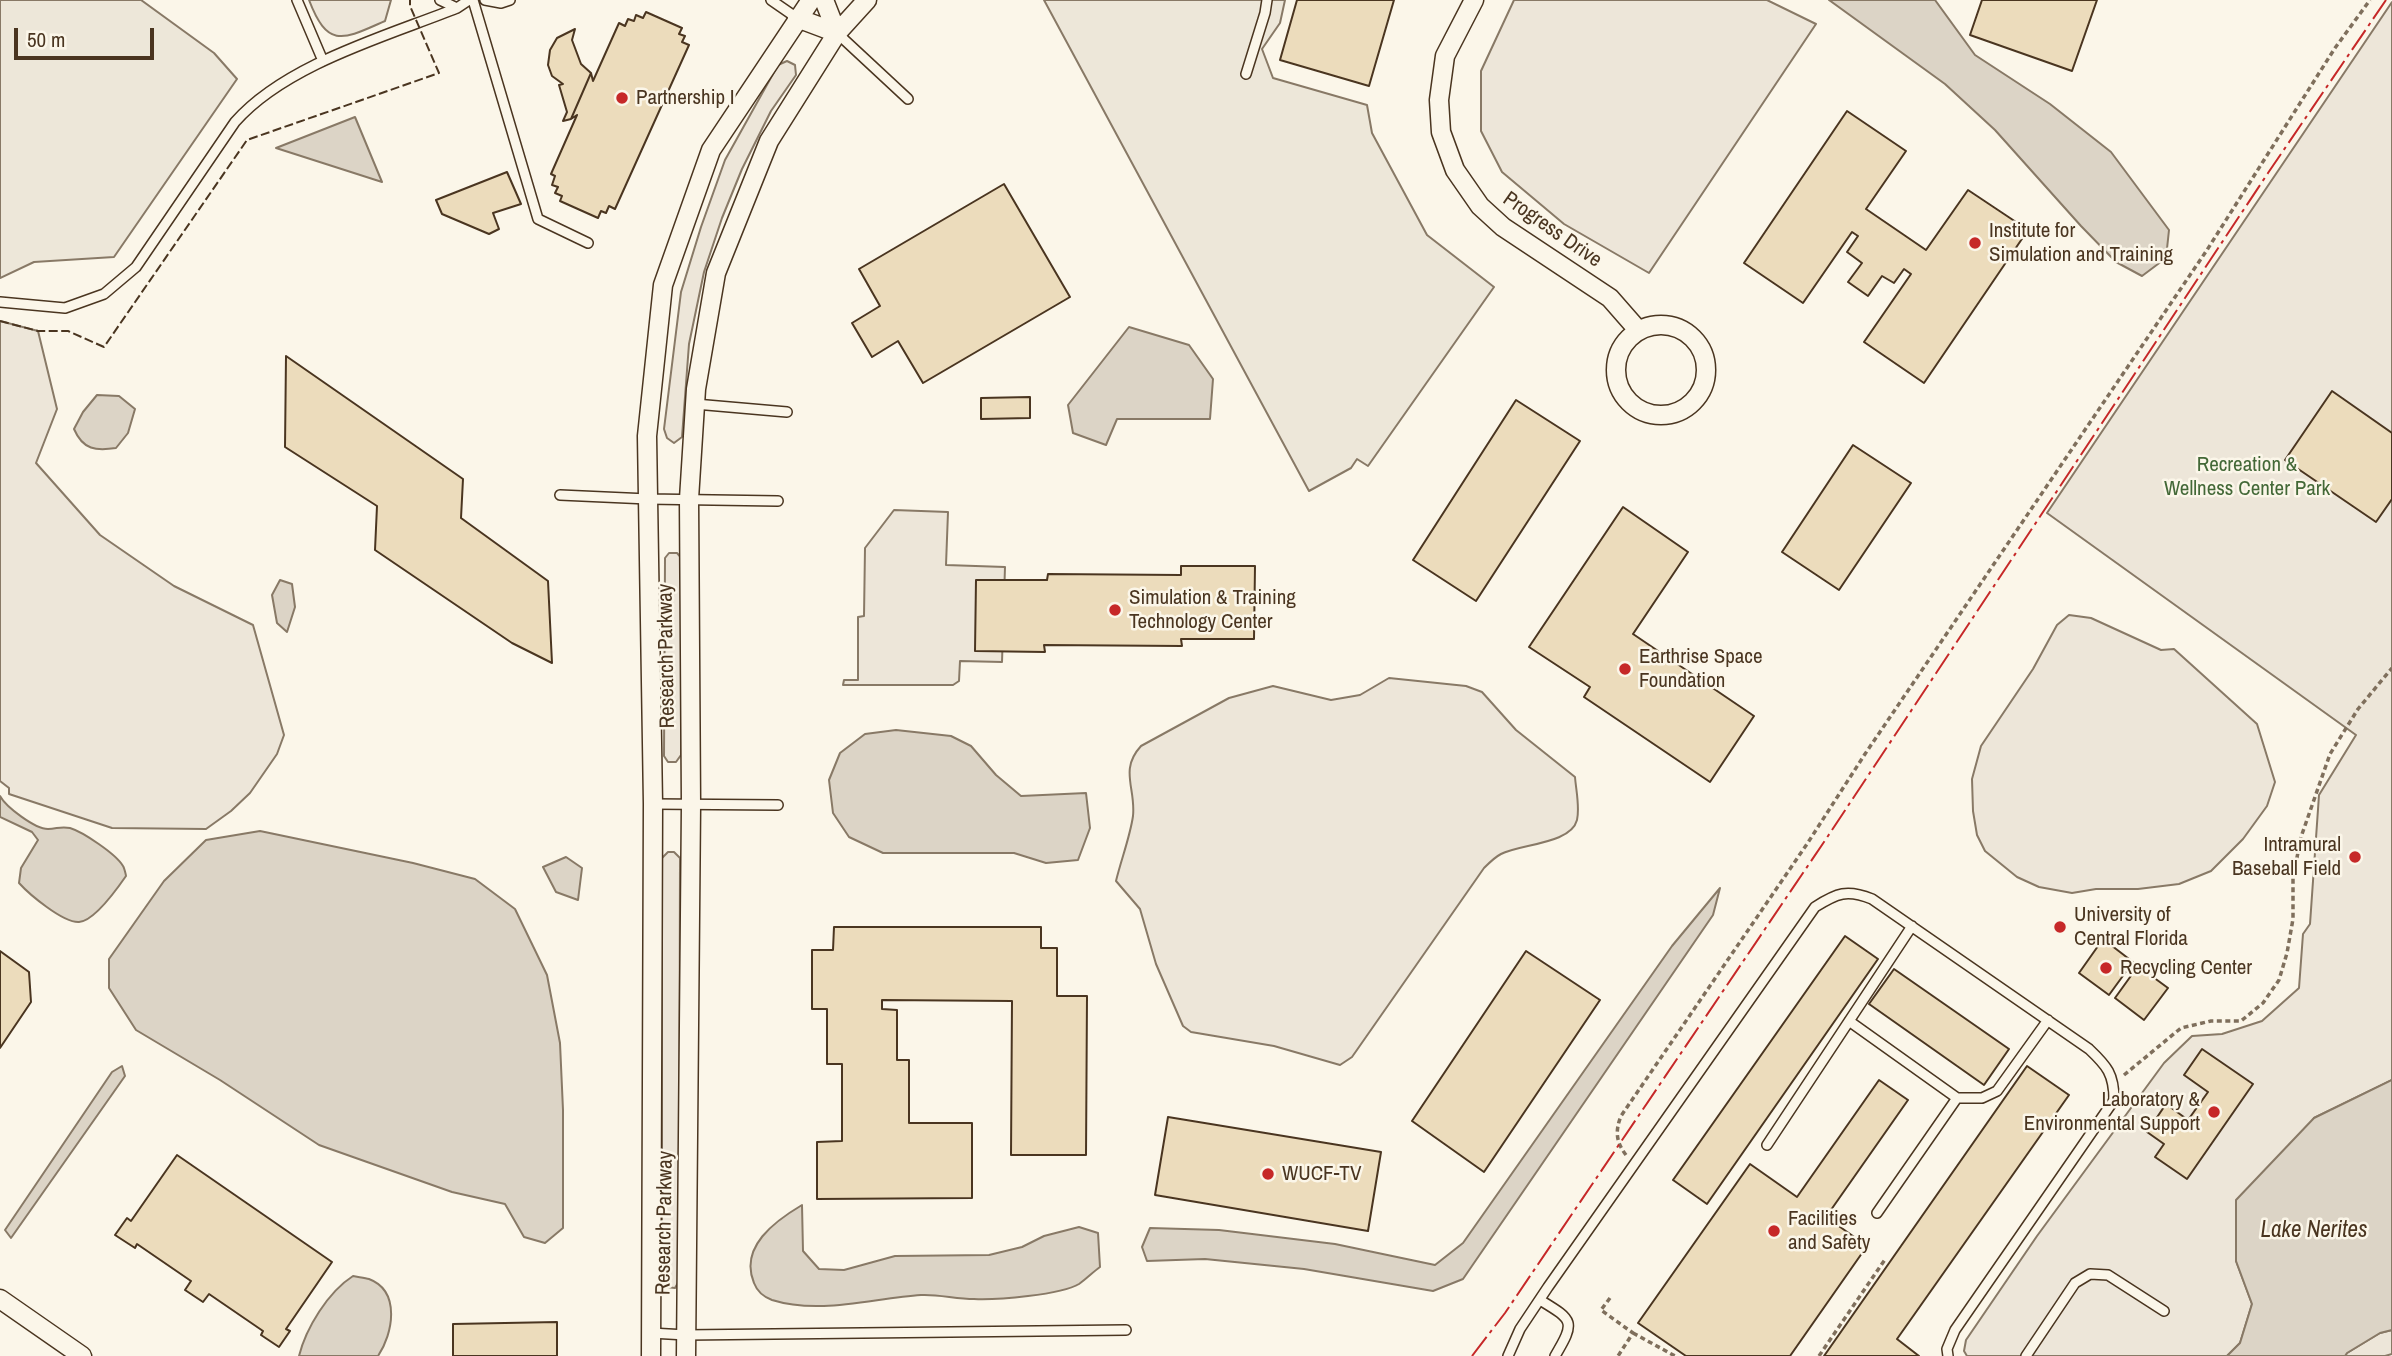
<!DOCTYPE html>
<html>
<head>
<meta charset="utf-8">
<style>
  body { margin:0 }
  #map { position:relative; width:2392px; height:1356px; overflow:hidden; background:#fbf6e9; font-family:"Archivo Narrow",sans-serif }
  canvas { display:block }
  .scale { position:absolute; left:14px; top:28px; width:140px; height:32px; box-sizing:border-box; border:4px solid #4a3520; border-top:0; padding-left:9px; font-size:21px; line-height:24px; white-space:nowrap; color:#4a3520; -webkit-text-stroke:5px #fbf6e9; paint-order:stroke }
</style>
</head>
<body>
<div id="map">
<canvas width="2392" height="1356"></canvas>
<div class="scale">50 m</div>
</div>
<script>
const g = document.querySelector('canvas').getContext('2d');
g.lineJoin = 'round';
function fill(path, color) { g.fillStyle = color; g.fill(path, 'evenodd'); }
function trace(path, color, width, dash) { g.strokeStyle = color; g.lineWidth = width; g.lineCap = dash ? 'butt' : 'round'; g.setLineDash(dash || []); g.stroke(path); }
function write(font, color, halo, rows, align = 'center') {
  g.font = font + ' "Archivo Narrow",sans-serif'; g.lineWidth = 5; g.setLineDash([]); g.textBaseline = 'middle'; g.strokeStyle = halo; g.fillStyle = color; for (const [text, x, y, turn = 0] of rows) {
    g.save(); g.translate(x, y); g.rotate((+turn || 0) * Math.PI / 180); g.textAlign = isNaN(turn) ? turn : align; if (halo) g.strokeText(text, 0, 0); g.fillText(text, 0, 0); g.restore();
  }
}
const green = new Path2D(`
  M309 0H391L385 21C344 39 328 50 309 0Z
  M1514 0H1767L1816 24 1649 273 1564 224 1502 172 1481 131V71Z
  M2392 2V1080L2314 1118 2236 1261 2252 1304 2240 1343 2227 1356H1967L1964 1351 1966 1340 2037 1236 2164 1063 2192 1036 2222 1034 2262 1021 2299 988 2303 934 2310 924 2319 795 2356 735 2047 513Z
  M787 61 795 65 796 75 771 111 742 169 722 218 704 272 689 344 682 437 674 443 667 438 664 429 681 292 701 227 725 160 778 65Z
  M0 321 38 331 57 409 36 463 100 535 174 586 253 625 284 735 277 754 250 793 231 811 206 829 112 828 9 794V788L0 781Z
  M894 510 948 512 946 565 1005 567 1002 662 960 661 959 681 953 685H843L844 680H858V617L864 616 865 548Z
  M669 553H677L683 560 681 755 676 762H668L664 756 665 558Z
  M2069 615 2091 618 2161 650 2174 649 2257 724 2275 782 2267 806 2243 839 2211 871 2179 884 2138 889H2096L2072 893 2039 887 2017 877 1985 851 1977 835 1973 811 1972 779 1981 746 2033 669 2057 625Z
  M1389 678 1466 686 1482 692 1516 730 1575 777C1576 790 1580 807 1577 820 1571 844 1520 844 1501 854 1495 857 1489 863 1484 868L1352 1057 1340 1065 1274 1046 1191 1032 1183 1026 1156 964 1140 909 1116 881C1121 860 1130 837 1133 816 1136 788 1119 770 1141 746L1229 698 1273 686 1331 700 1360 695Z
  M668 852H674L680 858 679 1281 675 1288 666 1287 662 1283V858Z
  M2392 1330V1354L2385 1356H2345L2347 1353 2380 1333Z`);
fill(green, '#ede6d9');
trace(green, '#887966', 2);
const parking = new Path2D(`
  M0 0H141L214 53 237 79 114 257 34 262 0 278Z
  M1044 0H1285L1280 23 1262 49 1273 78 1367 105 1372 133 1427 235 1494 287 1368 466 1357 459 1351 468 1309 491Z`);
fill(parking, '#ede7d9');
trace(parking, '#887966', 2);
const water = new Path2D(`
  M1829 0H1935L1975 55 2050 104 2111 152 2169 230 2166 258 2142 276 2116 262 2081 226 1995 130 1945 84Z
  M355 117 382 182 276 148Z
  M1129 327 1189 345 1213 379 1210 419H1117L1106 445 1073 433 1068 405Z
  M97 395 119 396 135 409 128 433 116 448C96 451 83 450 74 429L83 412Z
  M280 580 292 584 295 607 287 632 277 623 272 595Z
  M896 730 951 736 971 746 996 775 1021 796 1086 793 1090 828 1078 860 1046 863 1014 853H883L849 837 833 813 829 780 840 753 865 734Z
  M0 796C6 807 35 829 48 829 57 829 60 826 70 828 83 832 116 854 123 866 124 867 126 875 126 876 117 889 94 921 79 922 63 923 29 894 19 883L21 868 38 840 32 832 0 817Z
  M260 831 413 863 475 879 515 909 547 975 560 1043 563 1110V1228L545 1243 524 1237 505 1204 452 1192 319 1145 220 1080 136 1030 109 988V959L164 881 206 840Z
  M566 857 582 868 578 900 556 892 543 867Z
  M1720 888 1713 915 1463 1279 1433 1291 1304 1269 1205 1259 1147 1261 1142 1247 1150 1228 1219 1230 1335 1244 1435 1265 1463 1243 1672 946Z
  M122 1066 125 1076 11 1238 5 1230 112 1072Z
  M2392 1080V1330L2380 1333 2347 1353 2345 1356H2227L2240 1343 2252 1304 2236 1261V1200L2314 1118Z
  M802 1205 803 1251 819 1269 844 1270 895 1256 989 1255 1022 1247 1044 1236 1079 1227 1098 1233 1100 1267C1093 1272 1086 1279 1079 1284 1061 1295 996 1300 974 1299 956 1299 938 1294 921 1295 873 1298 820 1315 772 1300 764 1297 757 1291 754 1283 739 1247 775 1221 802 1205Z
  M353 1276C358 1277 365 1278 369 1279 401 1291 393 1334 378 1356H299C306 1328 328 1292 353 1276Z`);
fill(water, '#dcd4c6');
trace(water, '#887966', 2);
const building = new Path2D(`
  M1297 0H1394L1369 86 1280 60Z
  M1982 0H2097L2072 71 1970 35Z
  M646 12 682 28 679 34 685 36 682 42 689 45 615 209 609 206 606 213 601 211 598 218 560 201 562 196 555 193 558 187 552 185 555 176 551 174 577 115 571 119 591 73 593 81 619 23 625 26 628 19 634 21 636 15 643 18Z
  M575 29 572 40 581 64 591 73 571 119 563 121 567 112 559 85 563 84 552 76 548 65 550 50 557 38Z
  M1847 111 1906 151 1866 209 1926 250 1968 190 2028 230 1924 383 1864 342 1911 274 1904 269 1894 283 1882 276 1868 296 1848 282 1862 263 1847 252 1858 236 1852 232 1803 303 1744 263Z
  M507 172 521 204 493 213 499 229 489 234 442 214 436 200Z
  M1004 184 1070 297 923 383 898 341 872 357 852 323 880 306 859 269Z
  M286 356 463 479 461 518 548 581 552 663 512 643 375 550 377 506 285 447Z
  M2332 391 2392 433V499L2376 522 2285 460Z
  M1030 397V418L981 419V398Z
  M1516 400 1580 441 1476 601 1413 560Z
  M1853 445 1911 483 1839 590 1782 552Z
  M1623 507 1688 552 1633 634 1754 716 1710 782 1584 697 1590 687 1529 647Z
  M1181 566H1255L1254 639H1181L1182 646 1044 645 1045 652 975 651 976 580H1047L1048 574 1181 575Z
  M834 927H1041V948H1057V996H1087L1086 1155H1011L1012 1001 882 1000V1009L897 1010V1060H909V1123H972V1198L817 1199V1142L842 1141V1064H827V1009H812V950H833Z
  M1845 936 1878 959 1707 1204 1673 1180Z
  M2103 939 2133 962 2109 995 2079 973Z
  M0 951 29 972 31 1002 0 1048Z
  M1526 951 1600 1000 1484 1172 1412 1121Z
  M2138 966 2168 988 2144 1020 2115 998Z
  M1894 969 2009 1049 1984 1085 1869 1004Z
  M2202 1049 2253 1084 2187 1179 2155 1157 2164 1144 2147 1132 2166 1104 2188 1120 2208 1092 2184 1075Z
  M2027 1066 2069 1095 1897 1339 1919 1356H1824Z
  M1879 1080 1908 1100 1826 1217 1867 1246 1790 1356H1686L1638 1323 1750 1164 1797 1197Z
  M1168 1117 1381 1152 1368 1231 1155 1195Z
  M177 1155 332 1262 286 1329 290 1331 279 1347 261 1335 263 1331 209 1294 203 1302 185 1290 191 1281 137 1244 135 1248 115 1235 127 1218 131 1221Z
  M557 1322V1356H453V1324Z`);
fill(building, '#ecdcbc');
trace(building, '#4a3520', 2);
const lane = new Path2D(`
  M297 0 323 61
  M440 0 457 8
  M473 0 538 219 588 243
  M485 0 501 3 510 0
  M771 0 797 18
  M837 33 908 99
  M1246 74 1265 13 1267 0
  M0 302 65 308 104 294 136 267 235 122C286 64 387 36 457 8L469 0
  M695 404 787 412
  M560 495 648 499 778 501
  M653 804 778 805
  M1849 1021 1957 1098 1877 1213
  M1957 1098H1982L1997 1091 2048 1020
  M1767 1145 1912 926
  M1540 1300C1573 1320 1576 1321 1555 1356
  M651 1333 686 1335 1126 1330
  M1508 1356 1520 1329 1548 1287 1815 907C1837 893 1847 889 1872 899L2089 1049C2107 1066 2114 1074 2114 1100L1955 1330 1947 1349 1948 1356
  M2026 1356 2075 1283 2090 1274 2108 1275 2164 1311`);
const street = new Path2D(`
  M824 0 837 33
  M1474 0 1445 56 1439 100 1441 132 1455 170 1480 206 1503 227 1610 298 1638 330
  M797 18 837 33
  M1616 370a45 45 0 1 1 90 0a45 45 0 1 1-90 0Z
  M0 1299 82 1356
  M651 1356 653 804 647 436 663 285 711 150 811 0
  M686 1356 691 805 689 499 696 389 716 273 769 141 837 33 867 0`);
trace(lane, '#4a3520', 12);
trace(street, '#4a3520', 21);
trace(new Path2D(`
  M2124 1075 2181 1028 2211 1021H2241L2263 1003 2279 980 2287 953 2293 919V878L2301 837 2330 754 2358 709 2392 668
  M1626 1155C1616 1142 1615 1131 1621 1116L1807 844 1865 754 2207 250 2335 48 2370 0
  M1610 1298 1601 1310 1633 1333 1618 1356
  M1633 1333 1675 1356
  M1819 1356 1886 1258`), '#7f6f5c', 3.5, [5, 3.5]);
trace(lane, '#fbf6e9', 9);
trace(street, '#fbf6e9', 18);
trace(new Path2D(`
  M0 321 38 331H68L104 347 247 140 439 73 410 6V0`), '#4a3520', 2, [9, 3.5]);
trace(new Path2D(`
  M1472 1356 1505 1313 1828 836 2268 173 2386 0`), '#c62828', 2, [24, 5, 3.5, 5]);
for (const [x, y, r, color] of [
  [622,98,7,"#c62828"],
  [1975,243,7,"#c62828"],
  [1115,610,7,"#c62828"],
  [1625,669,7,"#c62828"],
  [2355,857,7,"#c62828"],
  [2060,927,7,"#c62828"],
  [2106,968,7,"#c62828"],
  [2214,1112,7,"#c62828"],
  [1268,1174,7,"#c62828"],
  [1774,1231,7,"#c62828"]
]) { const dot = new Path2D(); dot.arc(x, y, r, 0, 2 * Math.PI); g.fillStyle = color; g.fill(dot); trace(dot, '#fbf6e9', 2.5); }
write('21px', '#4a3520', '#fbf6e9', [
  ["Partnership I",636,98],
  ["Institute for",1989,231],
  ["Simulation and Training",1989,255],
  ["Simulation & Training",1129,598],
  ["Technology Center",1129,622],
  ["Earthrise Space",1639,657],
  ["Foundation",1639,681],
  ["Intramural",2341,845,"right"],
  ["Baseball Field",2341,869,"right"],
  ["University of",2074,915],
  ["Central Florida",2074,939],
  ["Recycling Center",2120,968],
  ["Laboratory &",2200,1100,"right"],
  ["Environmental Support",2200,1124,"right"],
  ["WUCF-TV",1282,1174],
  ["Facilities",1788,1219],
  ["and Safety",1788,1243]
], 'left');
write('21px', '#4a3520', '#fbf6e9', [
  ["Progress Drive",1552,230,35],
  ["Research Parkway",667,656,-91],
  ["Research Parkway",665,1223,-89]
]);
write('21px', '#436837', '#fbf6e9', [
  ["Recreation &",2247,465],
  ["Wellness Center Park",2247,489]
]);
write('italic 23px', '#4a3520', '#fbf6e9', [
  ["Lake Nerites",2314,1231]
]);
</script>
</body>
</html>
